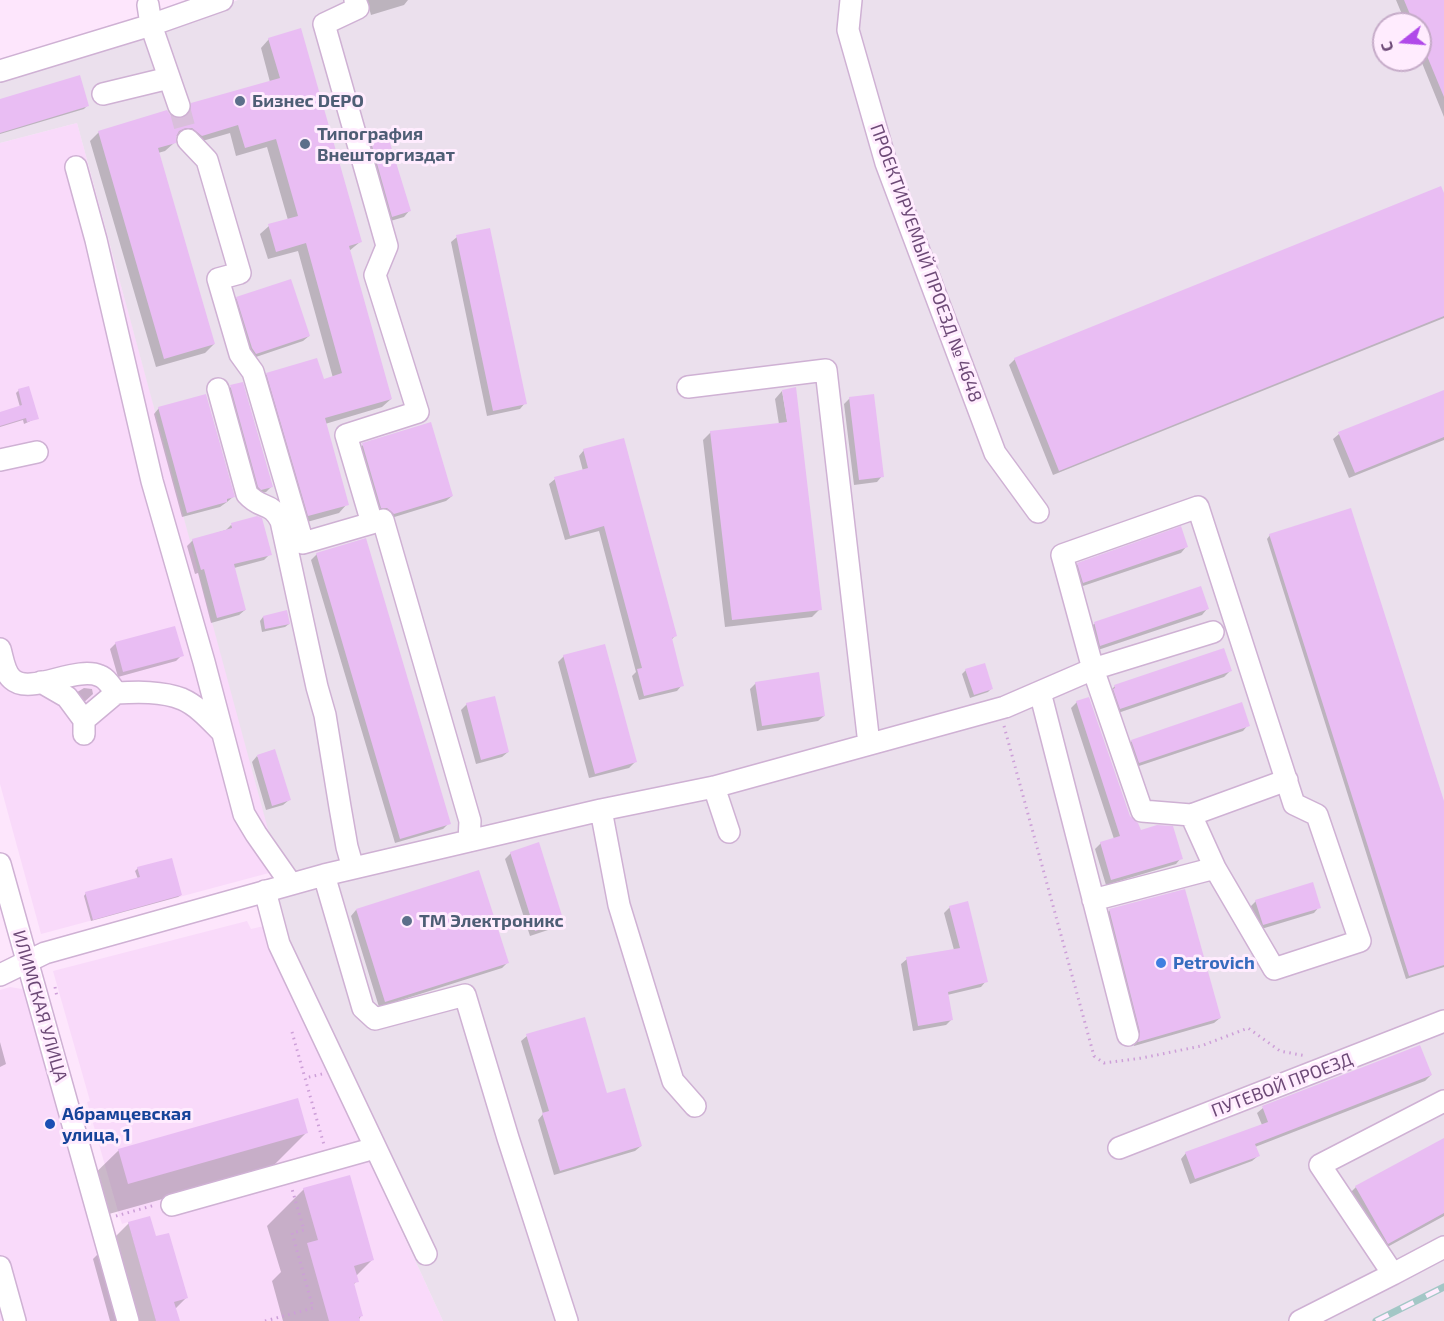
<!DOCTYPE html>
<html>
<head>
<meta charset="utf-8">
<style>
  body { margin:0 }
  #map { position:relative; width:1444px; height:1321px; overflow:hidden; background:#fde6fc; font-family:"Exo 2",sans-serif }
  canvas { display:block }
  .north { position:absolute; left:1372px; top:12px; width:60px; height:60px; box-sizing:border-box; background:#ffecfe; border:2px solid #c5abc8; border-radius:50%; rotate:253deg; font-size:16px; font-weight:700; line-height:24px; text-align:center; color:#6d4a77 }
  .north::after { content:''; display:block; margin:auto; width:21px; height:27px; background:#b049e9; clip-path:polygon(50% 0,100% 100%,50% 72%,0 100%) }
</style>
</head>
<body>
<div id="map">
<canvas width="1444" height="1321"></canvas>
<div class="north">С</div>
</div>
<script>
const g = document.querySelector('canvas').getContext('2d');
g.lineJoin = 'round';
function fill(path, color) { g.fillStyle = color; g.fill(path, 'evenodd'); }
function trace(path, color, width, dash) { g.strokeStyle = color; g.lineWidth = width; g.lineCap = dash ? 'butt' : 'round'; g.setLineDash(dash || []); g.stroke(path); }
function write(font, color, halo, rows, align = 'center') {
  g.font = font + ' "Exo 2",sans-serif'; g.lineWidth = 6; g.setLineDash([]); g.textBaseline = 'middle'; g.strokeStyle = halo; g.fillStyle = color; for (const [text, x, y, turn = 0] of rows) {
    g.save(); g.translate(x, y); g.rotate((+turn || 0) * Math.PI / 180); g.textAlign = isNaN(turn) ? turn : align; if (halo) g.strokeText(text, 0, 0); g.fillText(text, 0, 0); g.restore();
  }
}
fill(new Path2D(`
  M77 123 280 870 41 934 0 784V143Z
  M247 921 251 929 264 926 271 947 443 1321H156L128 1222 122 1224 119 1215 87 1102 90 1101 53 971Z
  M10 987 22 989 26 993 118 1321H0V990Z`), '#f9dafa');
fill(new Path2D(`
  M238 0H1444V1321H443L271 947 279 870 77 123 0 143V79L142 34ZM1384 24H1420V60H1384Z`), '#ebe0ed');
fill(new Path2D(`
  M367 0H408L404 5 371 15Z
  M1396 0H1444V117L1420 58V24H1406Z
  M269 39 360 242 349 251 391 399 382 407 325 424 347 504 339 513 300 524 259 383 267 374 323 380 333 378 298 251 268 259 260 234 269 226 288 220 267 147 236 156 230 133 192 144 183 136H175L174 143 165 151 158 153 214 344 205 353 156 367 90 141 99 132 170 117 182 120 183 113 192 104 270 82 261 48Z
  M0 101 88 105 84 109 0 134Z
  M370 136 409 211 404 217 387 222 364 142Z
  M1444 197V318L1053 475 1009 365 1015 359Z
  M457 237 525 403 520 409 487 416 451 242Z
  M237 298 309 336 303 341 250 359 232 304Z
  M231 387 272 486 266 492 255 495 225 392Z
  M19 390 37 418 24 424 23 420 0 427V413L20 407 16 393Z
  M782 391 820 609 812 617 725 627 703 440 711 432 779 424 775 399Z
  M1444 392V440L1349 478 1333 439 1339 434Z
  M850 398 882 476 877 482 854 485 844 404Z
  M159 408 233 497 227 502 220 507 182 517 154 414Z
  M363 445 452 496 446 501 388 519 375 513 357 450Z
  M584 450 675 636 671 640 682 685 677 691 639 700 632 676 636 672 599 531 565 540 549 484 555 479 583 471 579 456Z
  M231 525 270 554 264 560 234 568 245 610 239 615 211 623 198 573 195 574 187 546 193 540 226 530Z
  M1270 535 1444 806V967L1406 979 1267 539Z
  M1186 547 1181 553 1077 588 1073 570 1078 564Z
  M317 554 449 823 443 829 395 843 311 560Z
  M1200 588 1207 609 1202 615 1095 651 1089 629 1094 624Z
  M263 617 289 624 285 627 262 632 260 621Z
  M116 643 182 655 176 661 118 677 110 649Z
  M564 656 635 762 629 768 589 778 558 662Z
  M966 670 992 688 988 692 970 698 962 674Z
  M1230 671 1224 677 1115 714 1109 692 1115 686Z
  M756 683 824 716 818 721 757 731 750 689Z
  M84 688 92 689 93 694 82 704 74 694Z
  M1077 702 1129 816 1140 832 1181 858 1176 864 1106 885 1095 849 1101 843 1114 839 1071 708Z
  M467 704 508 752 502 757 476 764 461 710Z
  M1248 725 1243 731 1133 768 1126 747 1132 741Z
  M257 756 289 800 283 805 266 810 252 762Z
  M511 853 562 921 557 927 530 936 505 859Z
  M138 868 181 895 178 897 91 921 84 896 86 893 138 879 135 871Z
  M1256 901 1319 907 1314 913 1258 930 1250 907Z
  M950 907 986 981 981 987 947 995 952 1019 946 1025 913 1031 901 964 907 959 954 950 944 913Z
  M356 910 507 963 502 968 379 1007 351 916Z
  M1110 910 1220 1018 1214 1023 1134 1046 1135 1038 1104 916Z
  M527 1036 606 1095 641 1146 635 1151 554 1175 538 1120 543 1114 521 1041Z
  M0 1042 6 1064 0 1067Z
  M1431 1075 1425 1081 1255 1147 1258 1156 1252 1161 1190 1184 1181 1159 1186 1153 1262 1125 1257 1113 1263 1108Z
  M306 1133 270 1169 91 1219 82 1186 119 1150Z
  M1444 1139V1216L1380 1251 1348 1195 1356 1187Z
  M304 1189 372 1260 356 1276 357 1281 353 1285 361 1316 358 1321H283L272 1281 281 1272 267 1226Z
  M129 1223 155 1238 186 1298 175 1309 178 1321H110L93 1259Z`), '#0003');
fill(new Path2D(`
  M1404 0H1444V97L1420 39V24H1414Z
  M301 28 362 242 349 246 392 399 325 418 349 505 308 516 266 373 317 358 324 379 342 373 306 243 276 252 268 224 298 216 276 139 245 148 238 125 202 136 192 128H186L179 131 176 137V143L158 148 215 344 164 359 98 131 167 110 171 116 183 118 189 114 191 103 280 78 268 38Z
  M80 75 89 106 0 133V99Z
  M386 130 411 211 392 217 369 135Z
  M1441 186 1444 193V316L1059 471 1014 358Z
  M490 228 527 404 493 411 456 235Z
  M291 279 310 336 256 354 252 348 236 297Z
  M243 382 273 487 261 490 258 487 230 385Z
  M29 386 39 419 27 422 26 418 0 426V412L22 405 18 389Z
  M796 387 822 610 732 620 710 431 787 422 782 390Z
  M1444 390V437L1355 473 1338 432Z
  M206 394 235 497 227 499V502L187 513 158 407Z
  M874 394 884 477 859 480 849 397Z
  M431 422 453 496 394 514 387 508H381L362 443Z
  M624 438 677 636 672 638 684 686 644 696 637 669 642 668 604 526 570 536 554 477 588 468 583 449Z
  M1351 508 1444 801V965L1409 976 1269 534Z
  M257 516 262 518 272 555 234 564 246 610 217 618 204 569 201 570 192 539 232 528 231 523Z
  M1181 526 1188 547 1083 583 1077 563Z
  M366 538 451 824 400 839 316 553Z
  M1201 586 1209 609 1100 646 1094 622Z
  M287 610 290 624 265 629 263 616Z
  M175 626 184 656 123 672 115 642Z
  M605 644 637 762 595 774 563 655Z
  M1224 648 1232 671 1120 709 1113 689 1115 688 1114 685Z
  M985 663 993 689 974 695 965 669Z
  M819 672 825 716 762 726 755 682Z
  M495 696 509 752 481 760 466 703Z
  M1089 697 1130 816 1138 823 1141 830 1157 825 1173 826 1183 859 1111 880 1100 842 1120 836 1076 701Z
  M1242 702 1250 726 1139 763 1131 740Z
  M275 749 291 800 272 806 257 755Z
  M539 842 564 922 535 931 510 852Z
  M172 858 182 895 93 920 85 892 140 877 137 867Z
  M479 870 509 963 385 1002 356 909Z
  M1313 882 1321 908 1263 925 1255 900Z
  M1185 889 1221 1018 1138 1042 1140 1032 1109 909Z
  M968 901 988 982 948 992 953 1020 918 1026 906 957 960 948 949 906Z
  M585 1017 607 1093 625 1088 642 1146 560 1171 542 1113 549 1111 526 1034Z
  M1420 1045 1432 1075 1255 1144 1260 1156 1195 1179 1185 1152 1268 1122 1262 1106Z
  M298 1098 308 1133 128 1184 118 1149Z
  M1444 1138V1213L1388 1244 1355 1186Z
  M350 1175 374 1260 354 1266 359 1282 354 1283 363 1316 359 1317 360 1321H329L307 1243 318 1240 303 1188Z
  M150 1216 156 1236 169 1233 188 1298 174 1302 180 1321H156L128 1222Z`), '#e9bdf3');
trace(new Path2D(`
  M179 106 188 140`), '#d9bfdb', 21, [21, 10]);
const minor = new Path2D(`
  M851 0 848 30 886 163 995 453 1038 512
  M148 5 151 25 179 106
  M0 71 151 25 222 0
  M103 94 169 78
  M188 140 207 160 240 273 218 279 240 354 253 372 303 543 372 523 346 435 418 412 375 275 387 246 324 24 358 8 355 0
  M76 167 96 240 152 481 204 662 244 814 256 834 291 884
  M688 387 826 370 869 744
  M218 389 247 494C261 510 271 501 281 521L317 687 325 715 340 807 347 847 353 868
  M0 460 37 452
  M383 520 470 821 469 841
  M0 649C3 659 4 672 12 679 30 696 76 665 100 676 106 678 112 687 116 693 137 692 162 691 182 699 198 706 210 720 222 732
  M41 682 67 697 84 720
  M1040 692 1128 1035
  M84 734V720L116 693
  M714 787 729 832
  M601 810 619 905 673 1081 695 1106
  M1191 815 1215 868
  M0 864 128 1321
  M324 875 363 1008 375 1019 465 995 508 1138 567 1321
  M265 891 279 944 426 1254
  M1093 900 1215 868 1274 969 1360 941 1317 815 1294 804 1198 507 1062 555 1093 669 1142 811 1191 815 1287 780
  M0 975 45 953 324 875 601 810 714 787 1005 707 1093 669 1213 632
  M1119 1148 1444 1021
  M172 1205 375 1148
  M0 1267 15 1321
  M1393 1274 1444 1247
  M1300 1321 1393 1274 1320 1165 1444 1101`);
trace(minor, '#cfb1d4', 24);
trace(new Path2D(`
  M1004 726 1094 1056 1104 1063 1142 1058 1201 1046 1248 1028 1280 1051 1306 1056
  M55 987 57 997
  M292 1032 305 1078
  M322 1074 305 1078 324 1145
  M116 1216 155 1205
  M265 1321 313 1308 292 1233 304 1230 292 1189`), '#cd9fd8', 3, [1.5, 4.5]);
trace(minor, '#fff', 21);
const rail = new Path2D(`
  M1376 1321 1444 1287`);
trace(rail, '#a3c7c6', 7);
trace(rail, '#ffecfe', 4.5, [14]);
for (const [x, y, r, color] of [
  [240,101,6,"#5c6f8a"],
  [305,144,6,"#5c6f8a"],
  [407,921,6,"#5c6f8a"],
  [1161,963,6,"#3f7fe0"],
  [50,1124,6,"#1a4fb4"]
]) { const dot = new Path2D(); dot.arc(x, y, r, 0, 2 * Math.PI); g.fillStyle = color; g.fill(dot); trace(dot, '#ffecfe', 2); }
write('bold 18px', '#4e5e75', '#ffecfe', [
  ["Бизнес DEPO",252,101],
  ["Типография",317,134],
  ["Внешторгиздат",317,155],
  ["ТМ Электроникс",419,921]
], 'left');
write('18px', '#6d4a77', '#ffecfe', [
  ["ПРОЕКТИРУЕМЫЙ ПРОЕЗД № 4648",926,263,70],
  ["ИЛИМСКАЯ УЛИЦА",40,1006,74],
  ["ПУТЕВОЙ ПРОЕЗД",1282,1085,-21]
]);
write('bold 18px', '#366cbe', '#ffecfe', [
  ["Petrovich",1173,963]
], 'left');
write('bold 18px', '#164399', '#ffecfe', [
  ["Абрамцевская",62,1114],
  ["улица, 1",62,1135]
], 'left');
</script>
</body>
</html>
